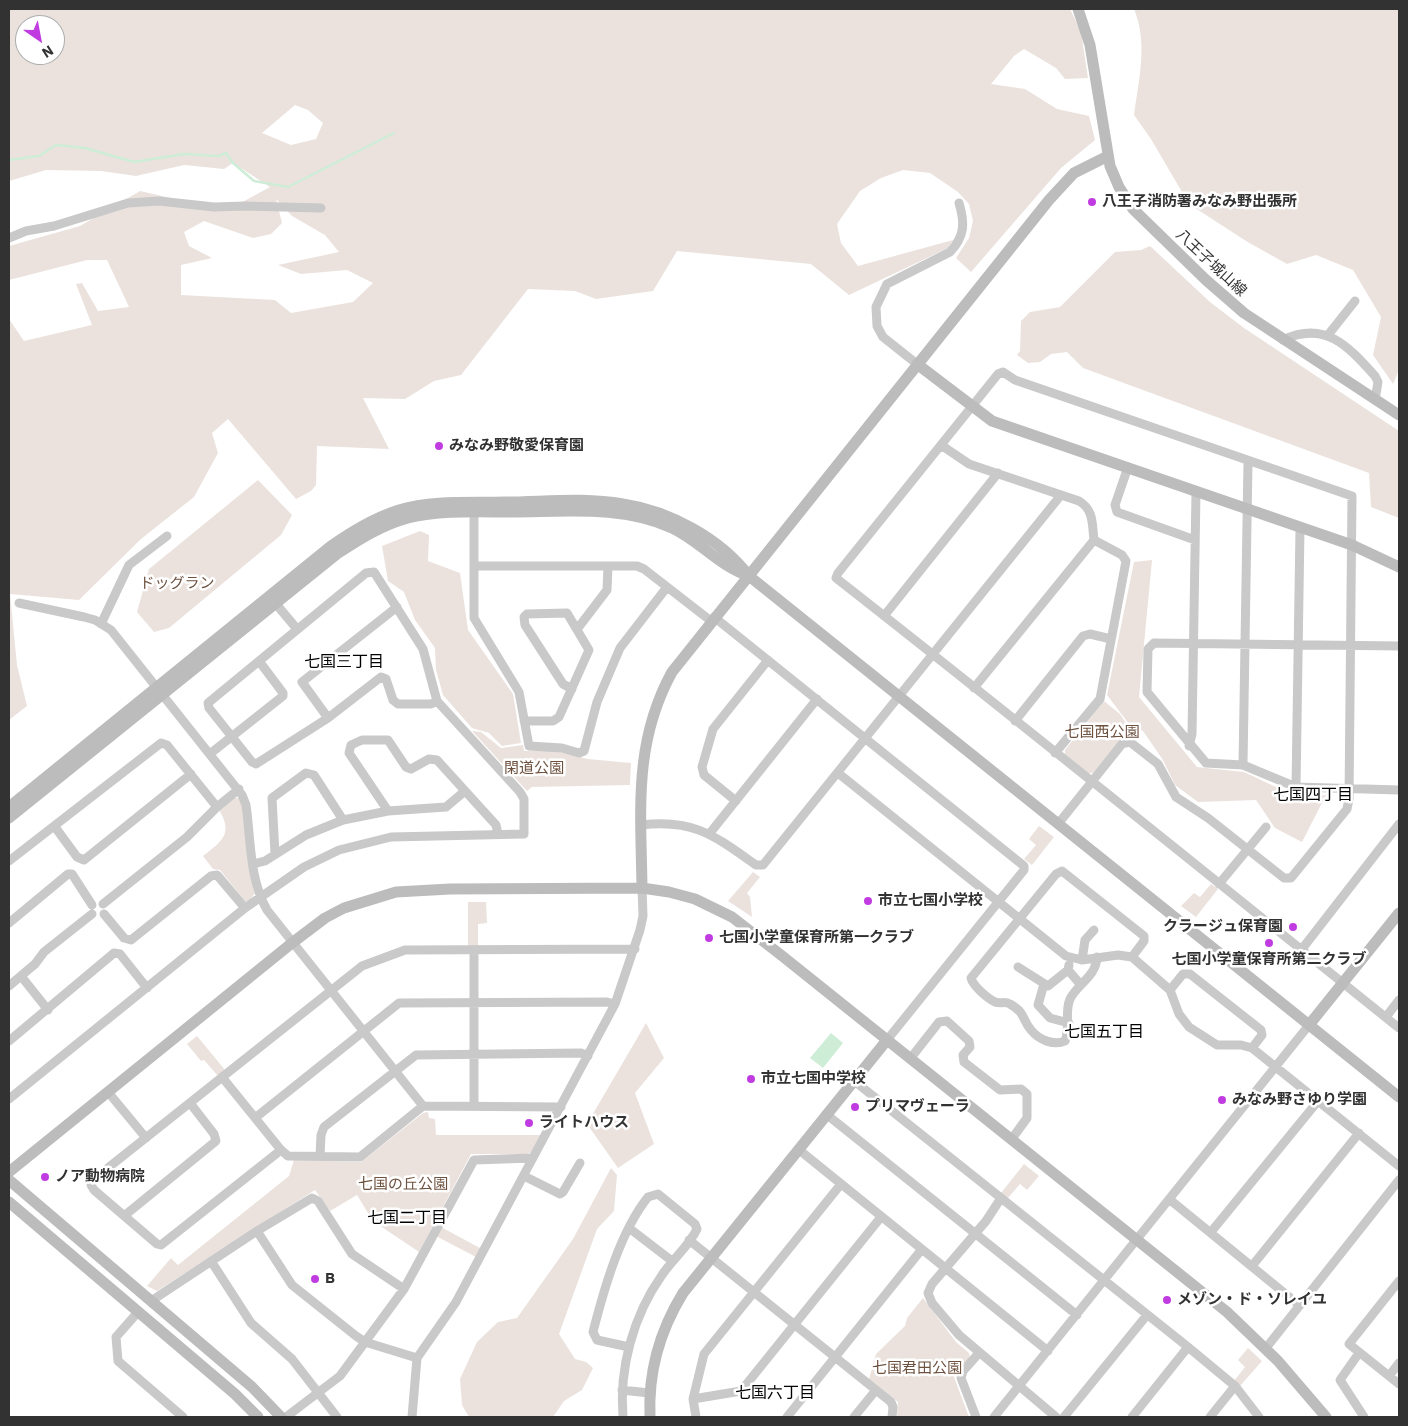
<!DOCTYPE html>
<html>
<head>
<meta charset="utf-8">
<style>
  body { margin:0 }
  #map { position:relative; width:1408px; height:1426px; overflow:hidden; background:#fff; font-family:"IBM Plex Sans",sans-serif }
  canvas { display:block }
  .frame { position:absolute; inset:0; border:10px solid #323232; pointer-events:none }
  .north { position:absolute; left:15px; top:15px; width:50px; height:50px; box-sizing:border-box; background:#fff; border:1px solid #adadad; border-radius:50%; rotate:147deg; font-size:14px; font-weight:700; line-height:20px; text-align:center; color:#323232 }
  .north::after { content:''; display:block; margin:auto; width:18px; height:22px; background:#c03ce1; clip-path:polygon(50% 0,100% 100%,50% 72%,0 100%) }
</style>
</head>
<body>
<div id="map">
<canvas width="1408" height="1426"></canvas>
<div class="frame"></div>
<div class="north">N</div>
</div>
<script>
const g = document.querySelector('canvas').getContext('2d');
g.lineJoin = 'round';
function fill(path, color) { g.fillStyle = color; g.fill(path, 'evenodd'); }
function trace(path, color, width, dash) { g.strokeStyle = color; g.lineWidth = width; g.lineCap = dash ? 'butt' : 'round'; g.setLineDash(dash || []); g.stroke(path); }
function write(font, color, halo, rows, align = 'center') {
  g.font = font + ' "IBM Plex Sans","Noto Sans JP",sans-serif'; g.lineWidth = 5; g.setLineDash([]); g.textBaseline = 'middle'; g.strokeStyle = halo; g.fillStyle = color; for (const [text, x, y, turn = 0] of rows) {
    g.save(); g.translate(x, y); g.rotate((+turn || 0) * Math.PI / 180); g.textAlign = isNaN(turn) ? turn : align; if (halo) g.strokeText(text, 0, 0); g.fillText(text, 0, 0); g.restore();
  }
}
fill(new Path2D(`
  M9 9H1070L1081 32 1088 78 1065 79 1056 68 1024 49 1014 56 991 84 1025 89 1057 109 1089 116 1095 140 1061 168 971 272 956 258 969 238 973 221 969 204 958 192 930 173 903 170 881 178 860 191 837 224 841 243 858 266 953 240 948 248 849 295 811 264 677 251 653 291 596 299 575 291 528 289 461 375 434 381 405 399 363 398 389 449 317 446 316 485 311 491 296 499 228 419 212 433 218 453 194 497 141 539 79 600 10 594 17 665 27 706 9 720V319L24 341 92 325 76 284 82 283 98 311 129 307 107 260H87L9 280V246L80 226 140 191 226 211 270 187 233 163 224 169 184 165 136 176 101 171 46 170 9 181ZM25 25H55V55H25ZM295 105 308 110 323 123 316 139 291 145 262 133ZM276 199 292 216 325 235 339 252 278 265 301 274 347 270 373 283 353 302 291 313 275 300 181 295V265L212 258 189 246 184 232 204 221 253 238 271 234 282 223Z
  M1134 9H1399V370L1393 384 1373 355 1381 317 1353 270 1316 255 1287 264 1246 241 1189 204 1151 139 1134 115C1139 79 1148 43 1134 9Z
  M1150 246 1210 302 1244 328 1399 431V518L1371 507 1369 473 1083 368 1067 352 1051 354 1040 362 1028 363 1017 355 1020 351 1021 321 1030 312 1060 307 1115 252 1141 250Z
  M258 480 292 515 281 535 169 628 154 632 137 612 149 569Z
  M420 531 429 535 428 561 460 573 468 630 513 694 521 743 502 746 489 733 472 728 443 695 436 670 435 648 415 620 404 592 388 581 382 546Z
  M1152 560 1139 697 1197 767 1244 772 1299 798 1326 795 1302 842 1275 828 1256 800 1198 802 1175 785 1163 760 1143 731 1129 724 1107 695 1134 562Z
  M1104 701 1120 714 1127 725 1126 733 1093 773H1088L1065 754V750Z
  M472 731 481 732 501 748 523 745 524 751H556L588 759 631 763 630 785 532 787 527 791Z
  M234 798H239L242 802 250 874 255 893 249 901H245L220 870 213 869 203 856C221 842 234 834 219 810Z
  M1039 826 1054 837 1032 865 1024 859 1036 845 1029 839Z
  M753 872 760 877 747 893 750 897 752 917 728 901Z
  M1211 884 1218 889 1196 917 1181 906 1194 893 1200 897Z
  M468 902H486L487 923 478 924V946H468Z
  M646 1023 664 1058 635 1093 654 1144 618 1168 587 1124Z
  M197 1036 225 1070 218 1076 204 1060 201 1061 187 1044Z
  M428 1112 429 1118 435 1119 436 1135H541L533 1151 528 1154H471L419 1252 373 1221 357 1195 330 1211 315 1190 157 1291 147 1286 171 1258 178 1265 289 1176 294 1160 361 1162 423 1113Z
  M1024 1164 1039 1176 1027 1190 1020 1184 1008 1198 1001 1193Z
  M611 1168 617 1175 614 1211 597 1229 559 1334 575 1359 586 1362 593 1368 582 1390 564 1401 553 1417H469L462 1405 460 1379 477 1342 498 1322 517 1318 573 1239Z
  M441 1227 480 1248 476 1257 436 1236Z
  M923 1298 956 1342 969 1353 970 1357 954 1377 969 1417H897L898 1402 869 1379 876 1354 905 1326 907 1318Z
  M1248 1348 1262 1361 1240 1386 1234 1381 1245 1367 1238 1360Z`), '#ebe2de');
fill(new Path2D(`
  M831 1033 843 1043 823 1068 810 1058Z`), '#ceedd6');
trace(new Path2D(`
  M9 160 39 156 56 145 85 148 134 162 184 154 219 156 226 153 233 163 254 181 288 187 394 133`), '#ceedd6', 2.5);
trace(new Path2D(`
  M9 238 26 231 54 226 128 203 159 201 214 207 245 206 321 208
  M1328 335 1355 301
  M1283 340C1325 320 1348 346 1375 376L1378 382 1375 400
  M917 364 883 337 877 326 876 307 887 284 950 252C965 236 965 223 959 203
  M941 445 969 464 1079 501C1094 510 1092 524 1094 540L1122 555 1126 561 1100 699 1055 753
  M1128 467 1115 505 1117 512 1195 540
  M474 506V618L519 692 529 746 562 748 579 753 584 751 597 702 620 648 667 587
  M475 566H637L644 569 711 621
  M19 603 84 617 95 620 111 630 242 795 246 805C251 840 249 878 267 910L423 1106
  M276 604 297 629
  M884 616 998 473
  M714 617 1024 866V870L887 1040
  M101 624 129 565 167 536
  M578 628 607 590 608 566
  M1399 646 1154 643 1148 649 1147 692 1206 763 1243 765 1296 787 1399 790
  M974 688 1094 540
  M328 718 302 682 397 607
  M524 721H553L559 717 589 650 567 613 527 614 524 617 525 625 563 684 572 689
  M1015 721 1083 636 1090 634 1111 639
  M1189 746 1192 734 1196 492
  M211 753 283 696V693L259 661
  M1243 765 1248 462
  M838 773 1066 956 1082 960 1118 955 1132 957 1170 990 1179 1014 1189 1027 1217 1045H1241L1252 1048 1399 1166
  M1296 787 1300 528
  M736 801 704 775 702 767 713 729 768 660
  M388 811 349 753 351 745 362 740H388L406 767 411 769 429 759 437 760 496 825 498 834
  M1058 824 1122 744 1130 742 1158 764 1176 797 1208 818 1284 878H1291L1347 809 1349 799 1352 496 1015 380 1003 372 998 374 838 573 836 578C1025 726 1212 878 1399 1028
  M641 825C694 818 716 837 756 865H763L1061 495
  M55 827 77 857 84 860 191 774
  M710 833 817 699
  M275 854 272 798 306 773 314 775 343 820
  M9 861 161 743 167 745 217 807
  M253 864 265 861 306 835 343 820 388 811 446 807 465 791
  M1219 884 1266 827
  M103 904 187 837 217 807 239 789
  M104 914 124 938 131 940 211 876 217 875 245 908
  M9 923 68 874H72L92 905
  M1302 949 1399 824
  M474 950V1106
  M1097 957C1096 977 1078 983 1070 999 1064 1013 1071 1026 1065 1041 1054 1046 1039 1040 1031 1030 1022 1020 1026 1013 1010 1004 1005 1001 1000 1004 995 1002 987 998 973 986 971 978L1056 874 1062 871 1144 936V941L1132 957
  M1082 960 1085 940 1094 930
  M1069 965 1068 970 1081 985
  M1018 967 1048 986 1068 970
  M21 976 48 1010
  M1044 984 1038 1005 1050 1018 1069 1023
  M9 986 35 964 44 952 92 914
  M1170 990 1183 974H1190L1261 1030 1262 1035 1252 1048
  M1386 1017 1399 1000
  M9 1041 114 953 120 954 147 988
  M910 1059 939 1022 947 1021 969 1041 970 1047 963 1055 964 1062 1000 1090 1021 1089 1027 1094V1118L1011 1140
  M222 1077 281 1150 288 1156 360 1157 423 1106 561 1107
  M853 1080 1188 1347 1235 1386 1259 1417
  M108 1092 146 1138
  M9 1099 245 908 304 867 339 850 391 837 524 834V799L520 792 437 701 423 649 374 572 366 573 208 703 209 708 252 762 256 764 328 718 381 677 386 679 393 700 398 704H431L437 701
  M826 1114 1077 1315
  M255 1118 399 1003 607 1002 615 1004
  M798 1149 1048 1351
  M281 1150 161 1245 157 1244 94 1190 91 1185 94 1179 362 966 405 950 635 949
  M320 1156 321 1135 324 1127 416 1055 581 1053 588 1056
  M524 1176 560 1194 563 1192 580 1163
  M1001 1198 986 1221 932 1284 928 1293 932 1303 959 1335 1056 1417
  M1169 1199 1299 1305
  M124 1216 216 1141 214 1134 190 1103
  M629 1228 672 1261
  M257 1231 292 1285 356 1336 365 1342 417 1358
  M1211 1232 1318 1101
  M689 1240 891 1402 893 1407 892 1417
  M211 1261 251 1323 292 1359 337 1417
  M1252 1266 1359 1133
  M1399 1281 1349 1344 1399 1384
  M151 1301 257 1231 312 1198 318 1201 352 1254 404 1289
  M138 1312 116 1337 118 1361 183 1417
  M1266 1348 1399 1180
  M1359 1353 1340 1380 1364 1417
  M1389 1376 1399 1363
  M622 1390 649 1393
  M693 1399 741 1391 881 1217
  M286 1417 340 1376 365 1342 404 1289 474 1160 533 1158
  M412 1417 417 1358 456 1302 615 1004 640 930 643 916 642 888
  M623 1417C619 1368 633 1316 662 1275 672 1260 689 1246 697 1229L695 1224 658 1194 648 1197C620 1232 604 1289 593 1332L597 1340 629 1347
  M696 1417 693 1399 704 1354 841 1184
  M787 1417 922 1249
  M854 1417 876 1390
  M976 1417 961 1378 963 1371 979 1353
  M994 1417 1309 1025
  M1064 1417 1147 1315
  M1132 1417 1188 1347
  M1210 1417 1235 1386`), '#c9c9c9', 9);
trace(new Path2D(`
  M1078 9 1090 45 1110 166 1119 187 1133 209 1206 280 1244 313 1399 415
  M917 364 992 421 1352 545 1399 567
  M9 807 331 546C353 531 374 518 399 510 433 500 469 503 505 502 543 502 584 497 623 504 669 511 720 538 749 576L1399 1097
  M9 818 337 554C360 539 382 525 408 518 441 510 477 512 511 512 564 512 622 505 672 528 700 541 720 567 749 576
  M642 888C641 811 633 743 672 672L1049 200 1074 173 1108 156
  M1309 1025 1399 913
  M9 1172 292 943 325 918 344 908 396 892 450 889 642 888 669 892 695 899 732 917 781 955 1227 1312 1278 1361 1326 1417
  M9 1180 252 1387 281 1417
  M9 1202 235 1394 258 1417
  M650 1417C648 1372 659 1332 683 1293L887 1040`), '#bcbcbc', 11);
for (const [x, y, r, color] of [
  [1092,202,5,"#c03ce1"],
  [439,446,5,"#c03ce1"],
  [868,901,5,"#c03ce1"],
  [1293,927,5,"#c03ce1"],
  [709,938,5,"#c03ce1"],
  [1269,943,5,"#c03ce1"],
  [751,1079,5,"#c03ce1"],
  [1222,1100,5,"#c03ce1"],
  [855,1107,5,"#c03ce1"],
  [529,1123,5,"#c03ce1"],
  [45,1177,5,"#c03ce1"],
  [315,1279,5,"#c03ce1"],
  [1167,1300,5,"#c03ce1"]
]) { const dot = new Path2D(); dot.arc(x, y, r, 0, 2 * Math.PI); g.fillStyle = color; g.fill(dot); trace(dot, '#fff', 2); }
write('bold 15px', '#323232', '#fff', [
  ["八王子消防署みなみ野出張所",1102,202],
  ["みなみ野敬愛保育園",449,446],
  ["市立七国小学校",878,901],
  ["クラージュ保育園",1283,927,"right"],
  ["七国小学童保育所第一クラブ",719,938],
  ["七国小学童保育所第二クラブ",1269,960,"center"],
  ["市立七国中学校",761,1079],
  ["みなみ野さゆり学園",1232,1100],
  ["プリマヴェーラ",865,1107],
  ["ライトハウス",539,1123],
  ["ノア動物病院",55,1177],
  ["B",325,1279],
  ["メゾン・ド・ソレイユ",1177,1300]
], 'left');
write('15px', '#323232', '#fff', [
  ["八王子城山線",1211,263,43]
]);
write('15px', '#6e5240', '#fff', [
  ["ドッグラン",177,584],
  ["七国西公園",1102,733],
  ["閑道公園",534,769],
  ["七国の丘公園",403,1185],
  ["七国君田公園",917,1369]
]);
write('16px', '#000', '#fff', [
  ["七国三丁目",344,662],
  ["七国四丁目",1313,795],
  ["七国五丁目",1104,1032],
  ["七国二丁目",407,1218],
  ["七国六丁目",775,1393]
]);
</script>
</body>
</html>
